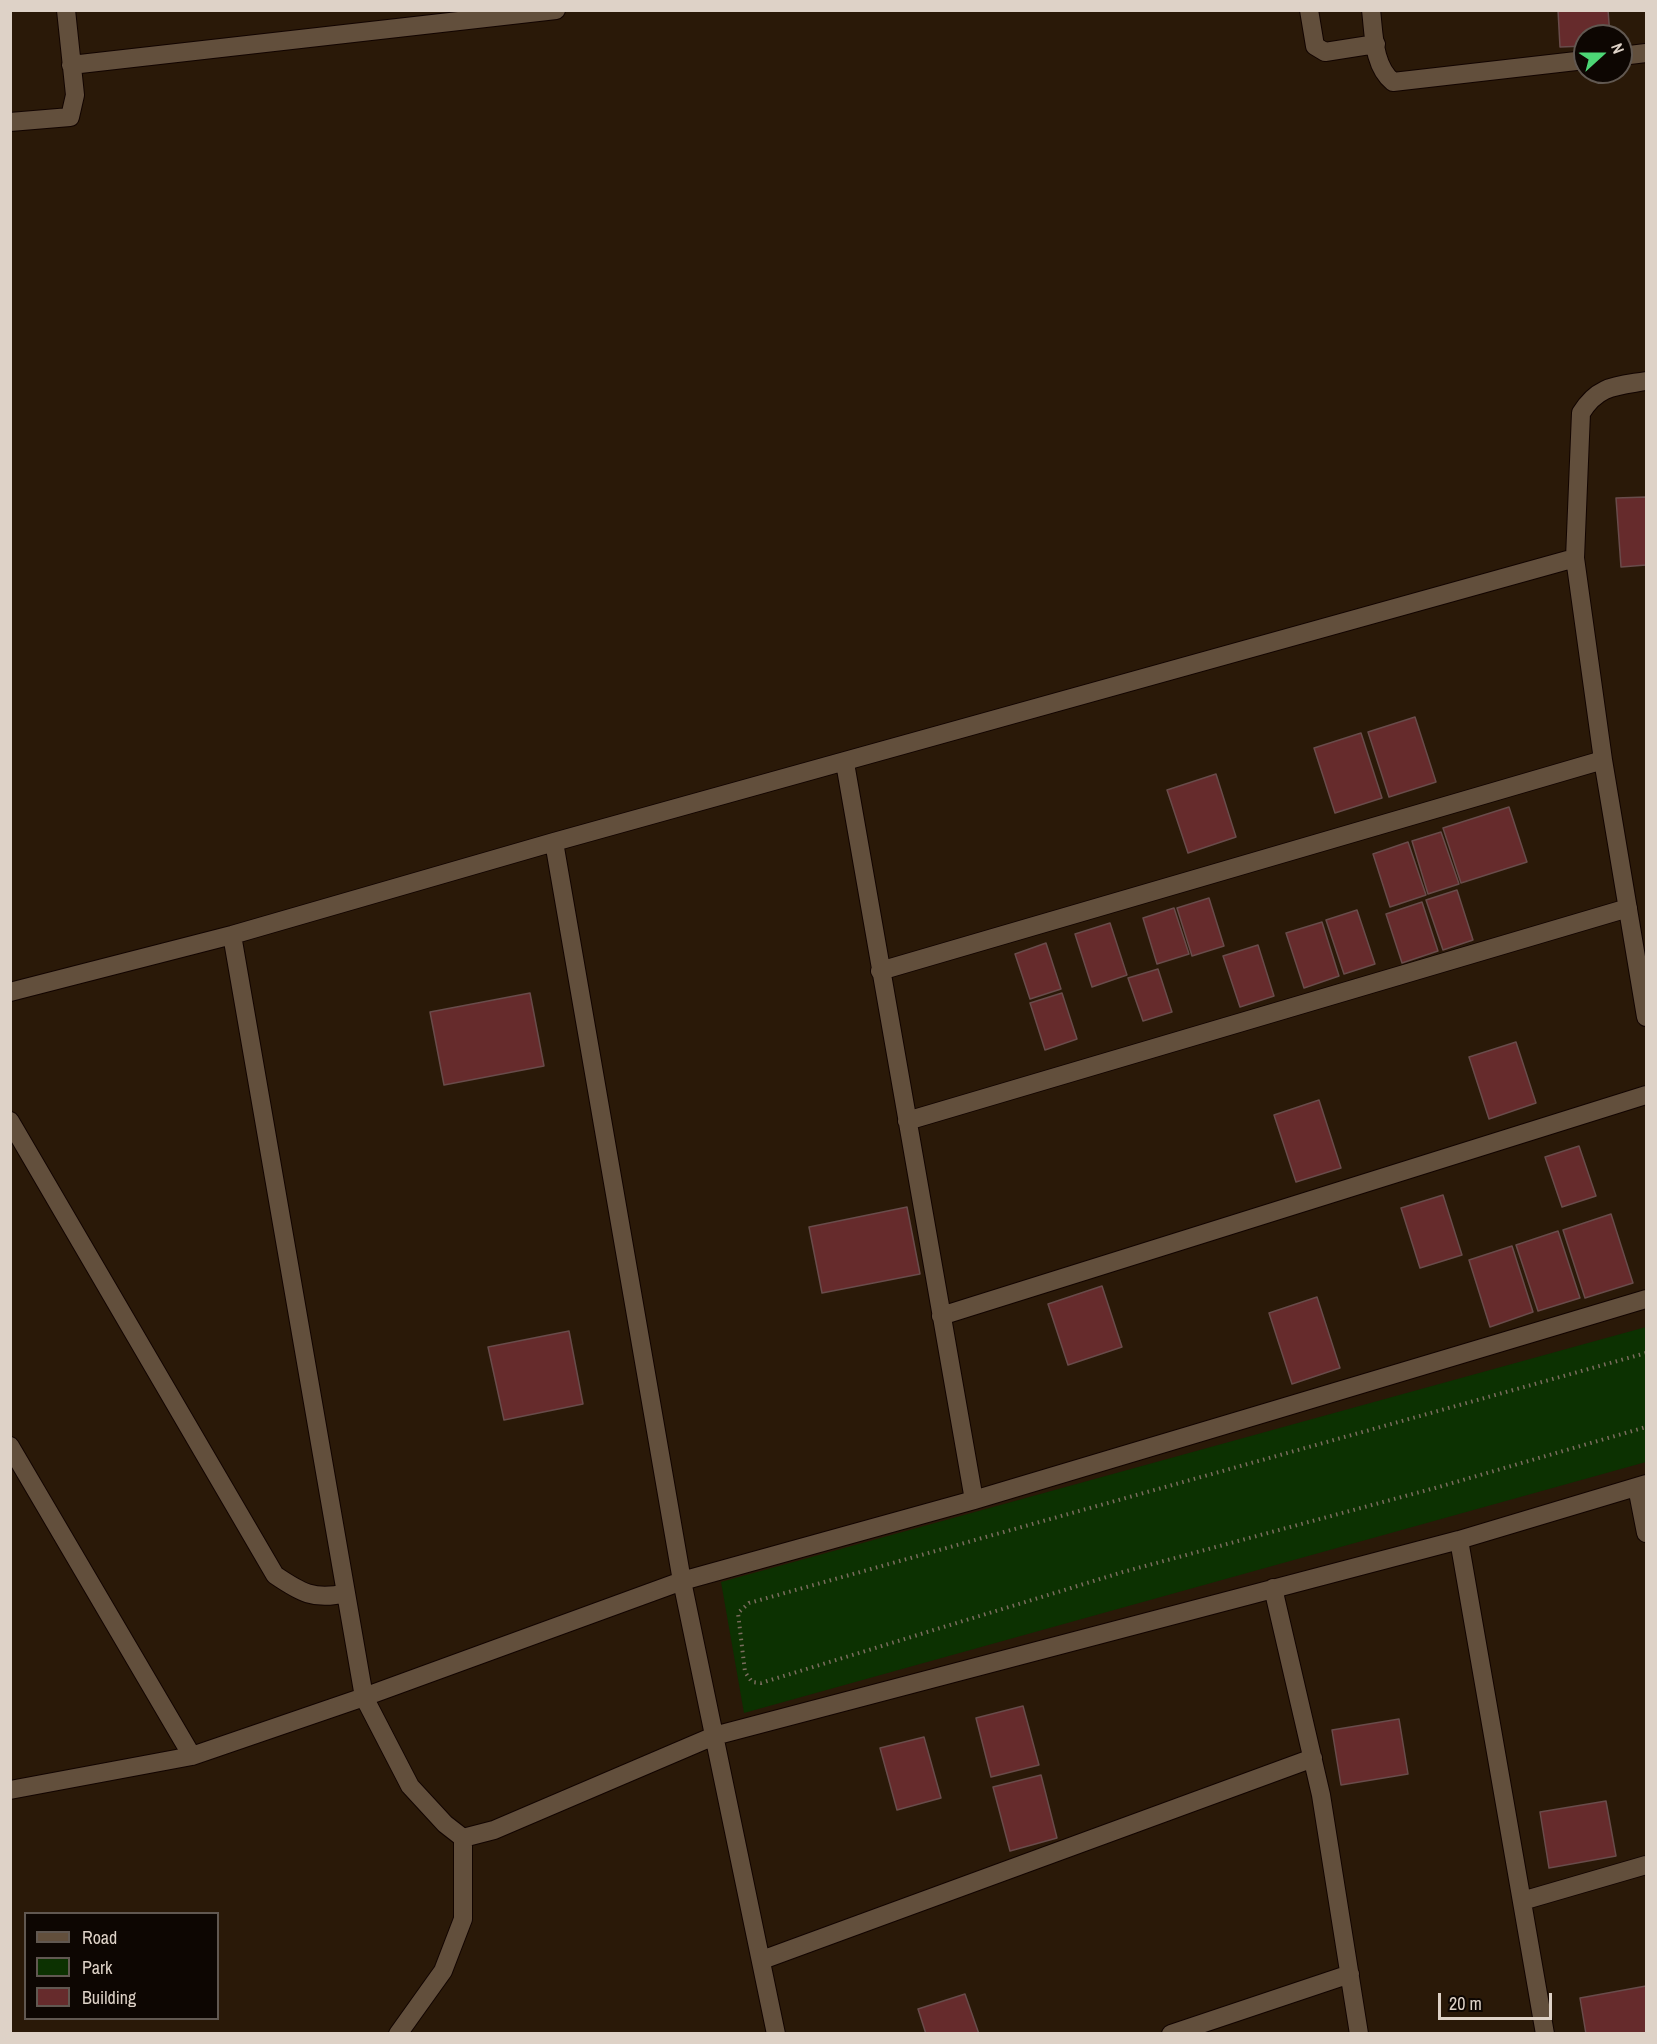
<!DOCTYPE html>
<html>
<head>
<meta charset="utf-8">
<style>
  body { margin:0 }
  #map { position:relative; width:1657px; height:2044px; overflow:hidden; background:#2a1908; font-family:"Archivo Narrow",sans-serif }
  canvas { display:block }
  .frame { position:absolute; inset:0; border:12px solid #ded2c7; pointer-events:none }
  .legend { position:absolute; left:24px; top:1912px; width:195px; height:108px; box-sizing:border-box; background:#0d0602; border:2px solid #615851; margin:0; padding:8px 10px; list-style:none; font-size:18px; color:#ded2c7 }
  .legend li { display:flex; align-items:center; gap:12px; height:30px }
  .legend b { width:30px; border:2px solid #615851 }
  .north { position:absolute; left:1573px; top:24px; width:60px; height:60px; box-sizing:border-box; background:#0d0602; border:2px solid #615851; border-radius:50%; rotate:69deg; font-size:16px; font-weight:700; line-height:24px; text-align:center; color:#ded2c7 }
  .north::after { content:''; display:block; margin:auto; width:21px; height:27px; background:#4dd676; clip-path:polygon(50% 0,100% 100%,50% 72%,0 100%) }
  .scale { position:absolute; left:1438px; top:1993px; width:114px; height:27px; box-sizing:border-box; border:3px solid #ded2c7; border-top:0; padding-left:8px; font-size:18px; line-height:21px; white-space:nowrap; color:#ded2c7; -webkit-text-stroke:4px #0d0602; paint-order:stroke }
</style>
</head>
<body>
<div id="map">
<canvas width="1657" height="2044"></canvas>
<div class="frame"></div>
<ul class="legend">
<li><b style="height:8px;background:#624f3c"></b>Road</li>
<li><b style="height:16px;background:#0c3101"></b>Park</li>
<li><b style="height:16px;background:#662b2c"></b>Building</li>
</ul>
<div class="north">N</div>
<div class="scale">20 m</div>
</div>
<script>
const g = document.querySelector('canvas').getContext('2d');
g.lineJoin = 'round';
function fill(path, color) { g.fillStyle = color; g.fill(path, 'evenodd'); }
function trace(path, color, width, dash) { g.strokeStyle = color; g.lineWidth = width; g.lineCap = dash ? 'butt' : 'round'; g.setLineDash(dash || []); g.stroke(path); }
fill(new Path2D(`
  M1646 1327V1462L744 1713 721 1582Z`), '#0c3101');
const building = new Path2D(`
  M1558 10H1608L1610 36H1585V46L1560 47Z
  M1646 497V565L1621 567 1616 498Z
  M1415 717 1436 782 1389 797 1368 732Z
  M1361 733 1382 798 1335 813 1314 748Z
  M1216 774 1236 837 1188 853 1167 790Z
  M1509 807 1527 862 1461 883 1443 828Z
  M1441 832 1459 884 1428 894 1412 841Z
  M1408 842 1426 895 1390 907 1373 854Z
  M1457 890 1473 940 1443 950 1426 900Z
  M1209 898 1224 946 1192 956 1177 908Z
  M1422 902 1438 951 1402 963 1386 914Z
  M1174 908 1189 954 1157 964 1143 918Z
  M1357 910 1375 964 1344 974 1326 920Z
  M1322 922 1339 976 1304 988 1286 933Z
  M1110 923 1127 975 1092 987 1075 934Z
  M1046 943 1061 989 1030 999 1015 954Z
  M1258 945 1274 996 1240 1007 1223 956Z
  M1158 969 1172 1012 1143 1021 1128 978Z
  M530 993 544 1066 444 1085 430 1012Z
  M1062 993 1077 1039 1045 1050 1030 1003Z
  M1516 1042 1536 1103 1489 1119 1469 1057Z
  M1319 1100 1341 1168 1296 1182 1274 1115Z
  M1579 1146 1596 1196 1562 1207 1545 1157Z
  M1443 1195 1462 1255 1420 1268 1401 1208Z
  M907 1207 920 1274 822 1293 809 1227Z
  M1611 1214 1633 1283 1585 1298 1563 1230Z
  M1558 1231 1580 1298 1538 1311 1516 1245Z
  M1512 1246 1533 1312 1490 1327 1469 1260Z
  M1102 1286 1122 1347 1068 1365 1048 1304Z
  M1317 1297 1340 1368 1292 1384 1269 1313Z
  M569 1331 583 1404 504 1420 488 1347Z
  M1023 1706 1039 1765 991 1777 976 1718Z
  M1399 1719 1408 1774 1341 1785 1332 1730Z
  M924 1737 941 1798 897 1810 880 1748Z
  M1041 1775 1057 1838 1010 1851 993 1787Z
  M1606 1801 1616 1856 1549 1868 1540 1812Z
  M1646 1986V2034H1586L1580 1998Z
  M965 1994 979 2034H926L918 2009Z`);
fill(building, '#662b2c');
trace(building, '#694c4b', 1.5);
const minor = new Path2D(`
  M1309 10 1315 46 1325 52 1376 44
  M1371 10C1374 34 1373 66 1393 82L1585 60
  M1621 56 1646 53
  M71 65 556 10
  M10 122 70 117 75 95 66 10
  M1646 381C1617 386 1598 385 1581 413L1575 558 1603 760 1646 1017
  M845 763 974 1500
  M554 842 682 1581 776 2034
  M232 935 364 1697 410 1786 445 1824 463 1838
  M880 971 1603 760
  M10 992 232 935 554 842 1575 558
  M10 1121 275 1575C300 1592 314 1601 346 1593
  M907 1121 1628 908
  M941 1316 1646 1095
  M10 1446 192 1756
  M1637 1487 1646 1533
  M1459 1540 1545 2034
  M1273 1588 1321 1795 1359 2034
  M10 1790 192 1756 364 1697 682 1581 974 1500 1646 1299
  M463 1838 494 1830 714 1736 1459 1540 1646 1484
  M1522 1901 1646 1865
  M762 1960 1313 1758
  M398 2034 443 1971 463 1919V1838
  M1171 2034 1350 1974`);
trace(minor, '#120400', 20);
trace(new Path2D(`
  M1646 1353 749 1603 738 1613 745 1672 752 1682 761 1683 1123 1572 1435 1488 1646 1427`), '#7b6d5e', 4, [1.5, 4.5]);
trace(minor, '#624f3c', 18);
</script>
</body>
</html>
